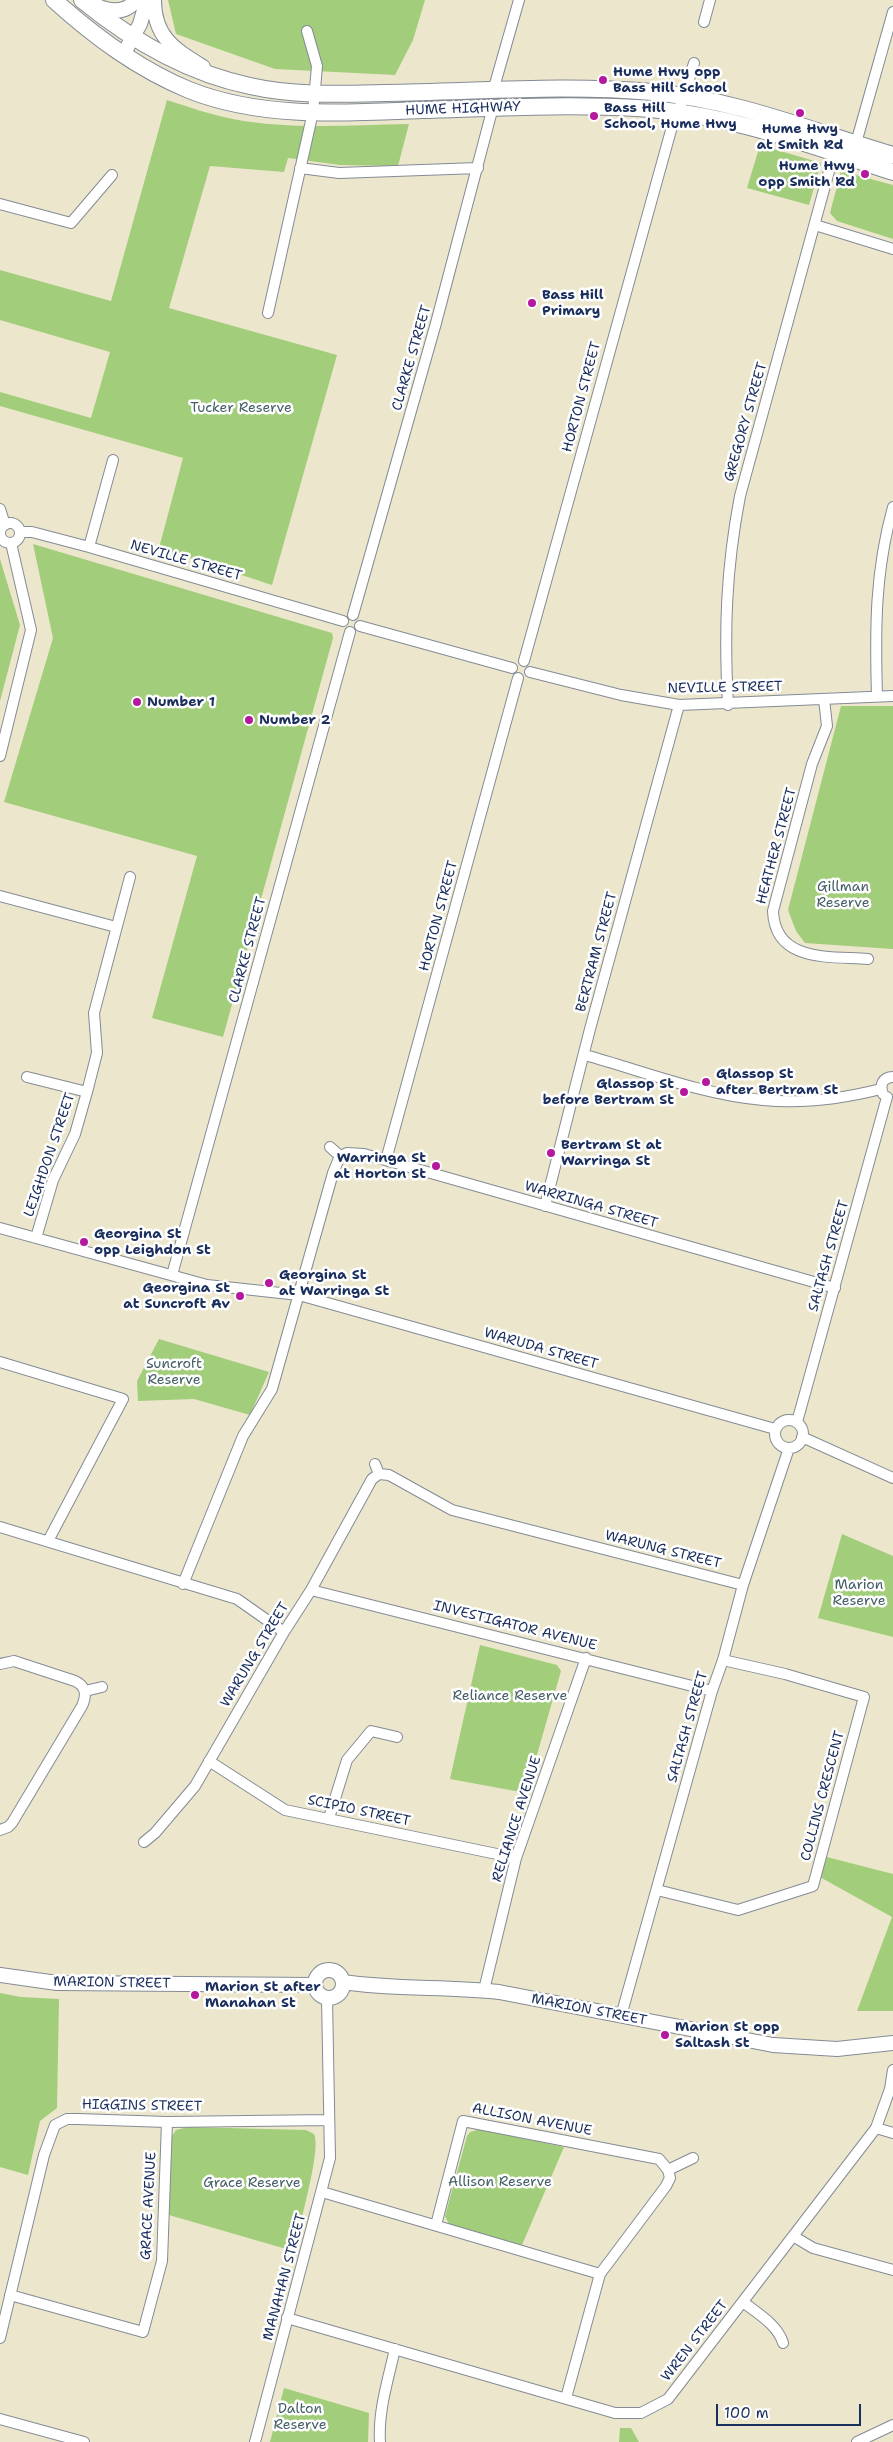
<!DOCTYPE html>
<html>
<head>
<meta charset="utf-8">
<style>
  body { margin:0 }
  #map { position:relative; width:893px; height:2442px; overflow:hidden; background:#ece7cc; font-family:"Shantell Sans",sans-serif }
  canvas { display:block }
  .scale { position:absolute; left:716px; top:2404px; width:145px; height:22px; box-sizing:border-box; border:2px solid #1b2f5e; border-top:0; padding-left:6px; font-size:15px; line-height:18px; white-space:nowrap; color:#1b2f5e; -webkit-text-stroke:4px #fff; paint-order:stroke }
</style>
</head>
<body>
<div id="map">
<canvas width="893" height="2442"></canvas>
<div class="scale">100 m</div>
</div>
<script>
const g = document.querySelector('canvas').getContext('2d');
g.lineJoin = 'round';
function fill(path, color) { g.fillStyle = color; g.fill(path, 'evenodd'); }
function trace(path, color, width, dash) { g.strokeStyle = color; g.lineWidth = width; g.lineCap = dash ? 'butt' : 'round'; g.setLineDash(dash || []); g.stroke(path); }
function write(font, color, halo, rows, align = 'center') {
  g.font = font + ' "Shantell Sans",sans-serif'; g.lineWidth = 5; g.setLineDash([]); g.textBaseline = 'middle'; g.strokeStyle = halo; g.fillStyle = color; for (const [text, x, y, turn = 0] of rows) {
    g.save(); g.translate(x, y); g.rotate((+turn || 0) * Math.PI / 180); g.textAlign = isNaN(turn) ? turn : align; if (halo) g.strokeText(text, 0, 0); g.fillText(text, 0, 0); g.restore();
  }
}
fill(new Path2D(`
  M168 0H425L413 40 395 75 275 69 176 34Z
  M167 100C189 107 211 115 233 119 291 130 350 125 409 124L398 166 340 165 288 158 284 172 210 166 169 308 337 355 272 585 159 548 183 458 0 406V392L91 418 110 352 0 320V270L111 301Z
  M760 145 821 163 809 205 747 188Z
  M841 171 893 185V239L837 221 830 213Z
  M33 544 332 633 333 638 223 1037 152 1018 197 856 4 802 53 638Z
  M0 559 20 625 0 701Z
  M841 706H893V949L805 943 796 931 788 910Z
  M159 1339 269 1372 250 1415 194 1399 138 1401 137 1381Z
  M842 1534 893 1556V1637L818 1618Z
  M480 1645 557 1665 561 1671 526 1793 450 1779Z
  M823 1856 893 1874V2011H857L892 1917 818 1876Z
  M0 1993 21 1997 59 1999 57 2108 40 2121 28 2175 0 2167Z
  M188 2127 306 2130 314 2134C322 2149 298 2231 293 2251L169 2215 172 2136 176 2130Z
  M480 2129 564 2147 522 2245 455 2226 449 2224 445 2216 467 2136 470 2132Z
  M284 2388 369 2413 368 2442H270Z
  M620 2428H631L639 2442H619Z`), '#a2cd7a');
const minor = new Path2D(`
  M704 22 710 0
  M493 91 519 0
  M856 143 893 12
  M300 168 339 173 478 168
  M0 204 71 223 112 175
  M815 225 893 249
  M268 313 313 112 317 66 307 31
  M0 509 5 525
  M0 533a10 10 0 1 1 20 0a10 10 0 1 1-20 0Z
  M20 532H32L89 547 343 621
  M89 547 113 460
  M353 615 436 323 493 107
  M360 626 512 668
  M524 661 673 123 684 96 694 63
  M530 672 621 695 679 705 893 696
  M877 696C875 629 875 571 893 507
  M824 699 827 726 812 764 773 911C775 963 830 956 868 959
  M728 705C724 631 726 569 740 496L834 153
  M0 756 31 630 11 543
  M0 896 116 927
  M585 1055C643 1071 703 1095 763 1100 801 1104 845 1098 881 1089
  M27 1077 87 1092
  M883 1094C879 1085 883 1077 893 1077
  M330 1147 340 1156
  M386 1160 518 678
  M545 1206 590 1029 679 705
  M0 1228 207 1285 299 1295 775 1429
  M36 1238 53 1180 75 1134 87 1092 97 1053 94 1013 130 877
  M172 1275 350 632
  M0 1362 123 1399 48 1541
  M775 1434a14 14 0 1 1 28 0a14 14 0 1 1-28 0Z
  M797 1422 887 1097
  M802 1437 893 1478
  M375 1464 379 1474
  M0 1527 237 1599 284 1632
  M183 1584 243 1436 272 1389 333 1173 340 1156 347 1153 364 1154 835 1288
  M311 1590 712 1691
  M0 1664 14 1661 75 1681C86 1686 87 1695 82 1706L12 1823 8 1827 0 1830
  M85 1691 102 1687
  M209 1761 285 1810 516 1858
  M329 1818 347 1760 371 1731 397 1737
  M144 1842 155 1833 195 1786 284 1632 311 1590 372 1479 379 1474 389 1475 452 1510 743 1585
  M657 1890 738 1910 813 1886 864 1697 785 1674 723 1660
  M484 1990 516 1858 586 1658
  M621 2016 712 1691 723 1660 743 1585 789 1448
  M876 2128 893 2133
  M668 2170 693 2158
  M322 2192 600 2274
  M436 2225 463 2121 659 2159 668 2170 670 2178 666 2186 600 2274 566 2398
  M793 2236 813 2248 893 2270
  M10 2295 143 2332 162 2261 167 2122
  M743 2302C757 2313 778 2325 783 2343
  M287 2318 615 2413H641L668 2399 876 2128 890 2089 893 2070
  M0 2338 44 2155 55 2125 67 2119H77L167 2122 329 2120
  M0 2419 84 2442
  M255 2442 330 2158 327 1998
  M380 2442C378 2411 388 2380 395 2349
  M857 2442 893 2425`);
const secondary = new Path2D(`
  M154 0C154 37 174 49 203 67
  M91 3C106 11 124 16 136 0
  M123 55 140 24 147 0
  M315 1984a14 14 0 1 1 28 0a14 14 0 1 1-28 0Z
  M0 1975 57 1983 315 1985
  M343 1982C395 1990 447 1986 499 1992L773 2045 837 2049 893 2043`);
const trunk = new Path2D(`
  M54 0C95 37 138 69 189 90 262 119 344 113 421 110 493 108 565 104 637 108 726 113 809 145 893 172
  M82 0C131 40 188 73 250 86 294 96 340 94 385 93 474 92 564 84 652 92 738 100 811 131 893 155`);
trace(minor, '#848b95', 12);
trace(secondary, '#848b95', 16);
trace(trunk, '#848b95', 18);
trace(minor, '#fff', 10);
trace(secondary, '#fff', 14);
trace(trunk, '#fff', 16);
for (const [x, y, r, color] of [
  [603,80,5,"#b5179e"],
  [800,113,5,"#b5179e"],
  [594,116,5,"#b5179e"],
  [865,174,5,"#b5179e"],
  [532,303,5,"#b5179e"],
  [137,702,5,"#b5179e"],
  [249,720,5,"#b5179e"],
  [706,1082,5,"#b5179e"],
  [684,1092,5,"#b5179e"],
  [551,1153,5,"#b5179e"],
  [436,1166,5,"#b5179e"],
  [84,1242,5,"#b5179e"],
  [269,1283,5,"#b5179e"],
  [240,1296,5,"#b5179e"],
  [195,1995,5,"#b5179e"],
  [665,2035,5,"#b5179e"]
]) { const dot = new Path2D(); dot.arc(x, y, r, 0, 2 * Math.PI); g.fillStyle = color; g.fill(dot); trace(dot, '#fff', 2); }
write('bold 14px', '#1b2f5e', '#fff', [
  ["Hume Hwy opp",613,72],
  ["Bass Hill School",613,88],
  ["Bass Hill",604,108],
  ["School, Hume Hwy",604,124],
  ["Hume Hwy",800,129,"center"],
  ["at Smith Rd",800,145,"center"],
  ["Hume Hwy",855,166,"right"],
  ["opp Smith Rd",855,182,"right"],
  ["Bass Hill",542,295],
  ["Primary",542,311],
  ["Number 1",147,702],
  ["Number 2",259,720],
  ["Glassop St",716,1074],
  ["after Bertram St",716,1090],
  ["Glassop St",674,1084,"right"],
  ["before Bertram St",674,1100,"right"],
  ["Bertram St at",561,1145],
  ["Warringa St",561,1161],
  ["Warringa St",426,1158,"right"],
  ["at Horton St",426,1174,"right"],
  ["Georgina St",94,1234],
  ["opp Leighdon St",94,1250],
  ["Georgina St",279,1275],
  ["at Warringa St",279,1291],
  ["Georgina St",230,1288,"right"],
  ["at Suncroft Av",230,1304,"right"],
  ["Marion St after",205,1987],
  ["Manahan St",205,2003],
  ["Marion St opp",675,2027],
  ["Saltash St",675,2043]
], 'left');
write('14px', '#1b2f5e', '#fff', [
  ["HUME HIGHWAY",463,109,-2],
  ["CLARKE STREET",412,358,-74],
  ["HORTON STREET",582,397,-75],
  ["GREGORY STREET",746,422,-74],
  ["NEVILLE STREET",186,561,16],
  ["NEVILLE STREET",725,688,-1],
  ["HEATHER STREET",777,846,-75],
  ["HORTON STREET",439,916,-75],
  ["CLARKE STREET",248,950,-75],
  ["BERTRAM STREET",597,952,-75],
  ["LEIGHDON STREET",50,1155,-71],
  ["WARRINGA STREET",591,1205,16],
  ["SALTASH STREET",829,1256,-74],
  ["WARUDA STREET",541,1349,16],
  ["WARUNG STREET",663,1550,14],
  ["INVESTIGATOR AVENUE",515,1626,14],
  ["WARUNG STREET",255,1655,-59],
  ["SALTASH STREET",688,1727,-74],
  ["COLLINS CRESCENT",823,1796,-75],
  ["SCIPIO STREET",359,1811,12],
  ["RELIANCE AVENUE",517,1819,-72],
  ["MARION STREET",112,1983,1],
  ["MARION STREET",589,2010,11],
  ["HIGGINS STREET",142,2106,1],
  ["ALLISON AVENUE",532,2120,11],
  ["GRACE AVENUE",149,2206,-87],
  ["MANAHAN STREET",285,2277,-75],
  ["WREN STREET",695,2341,-52]
]);
write('14px', '#445e66', '#fff', [
  ["Tucker Reserve",241,408],
  ["Gillman",843,887],
  ["Reserve",843,903],
  ["Suncroft",174,1364],
  ["Reserve",174,1380],
  ["Marion",859,1585],
  ["Reserve",859,1601],
  ["Reliance Reserve",510,1696],
  ["Allison Reserve",500,2182],
  ["Grace Reserve",252,2183],
  ["Dalton",300,2409],
  ["Reserve",300,2425]
]);
</script>
</body>
</html>
